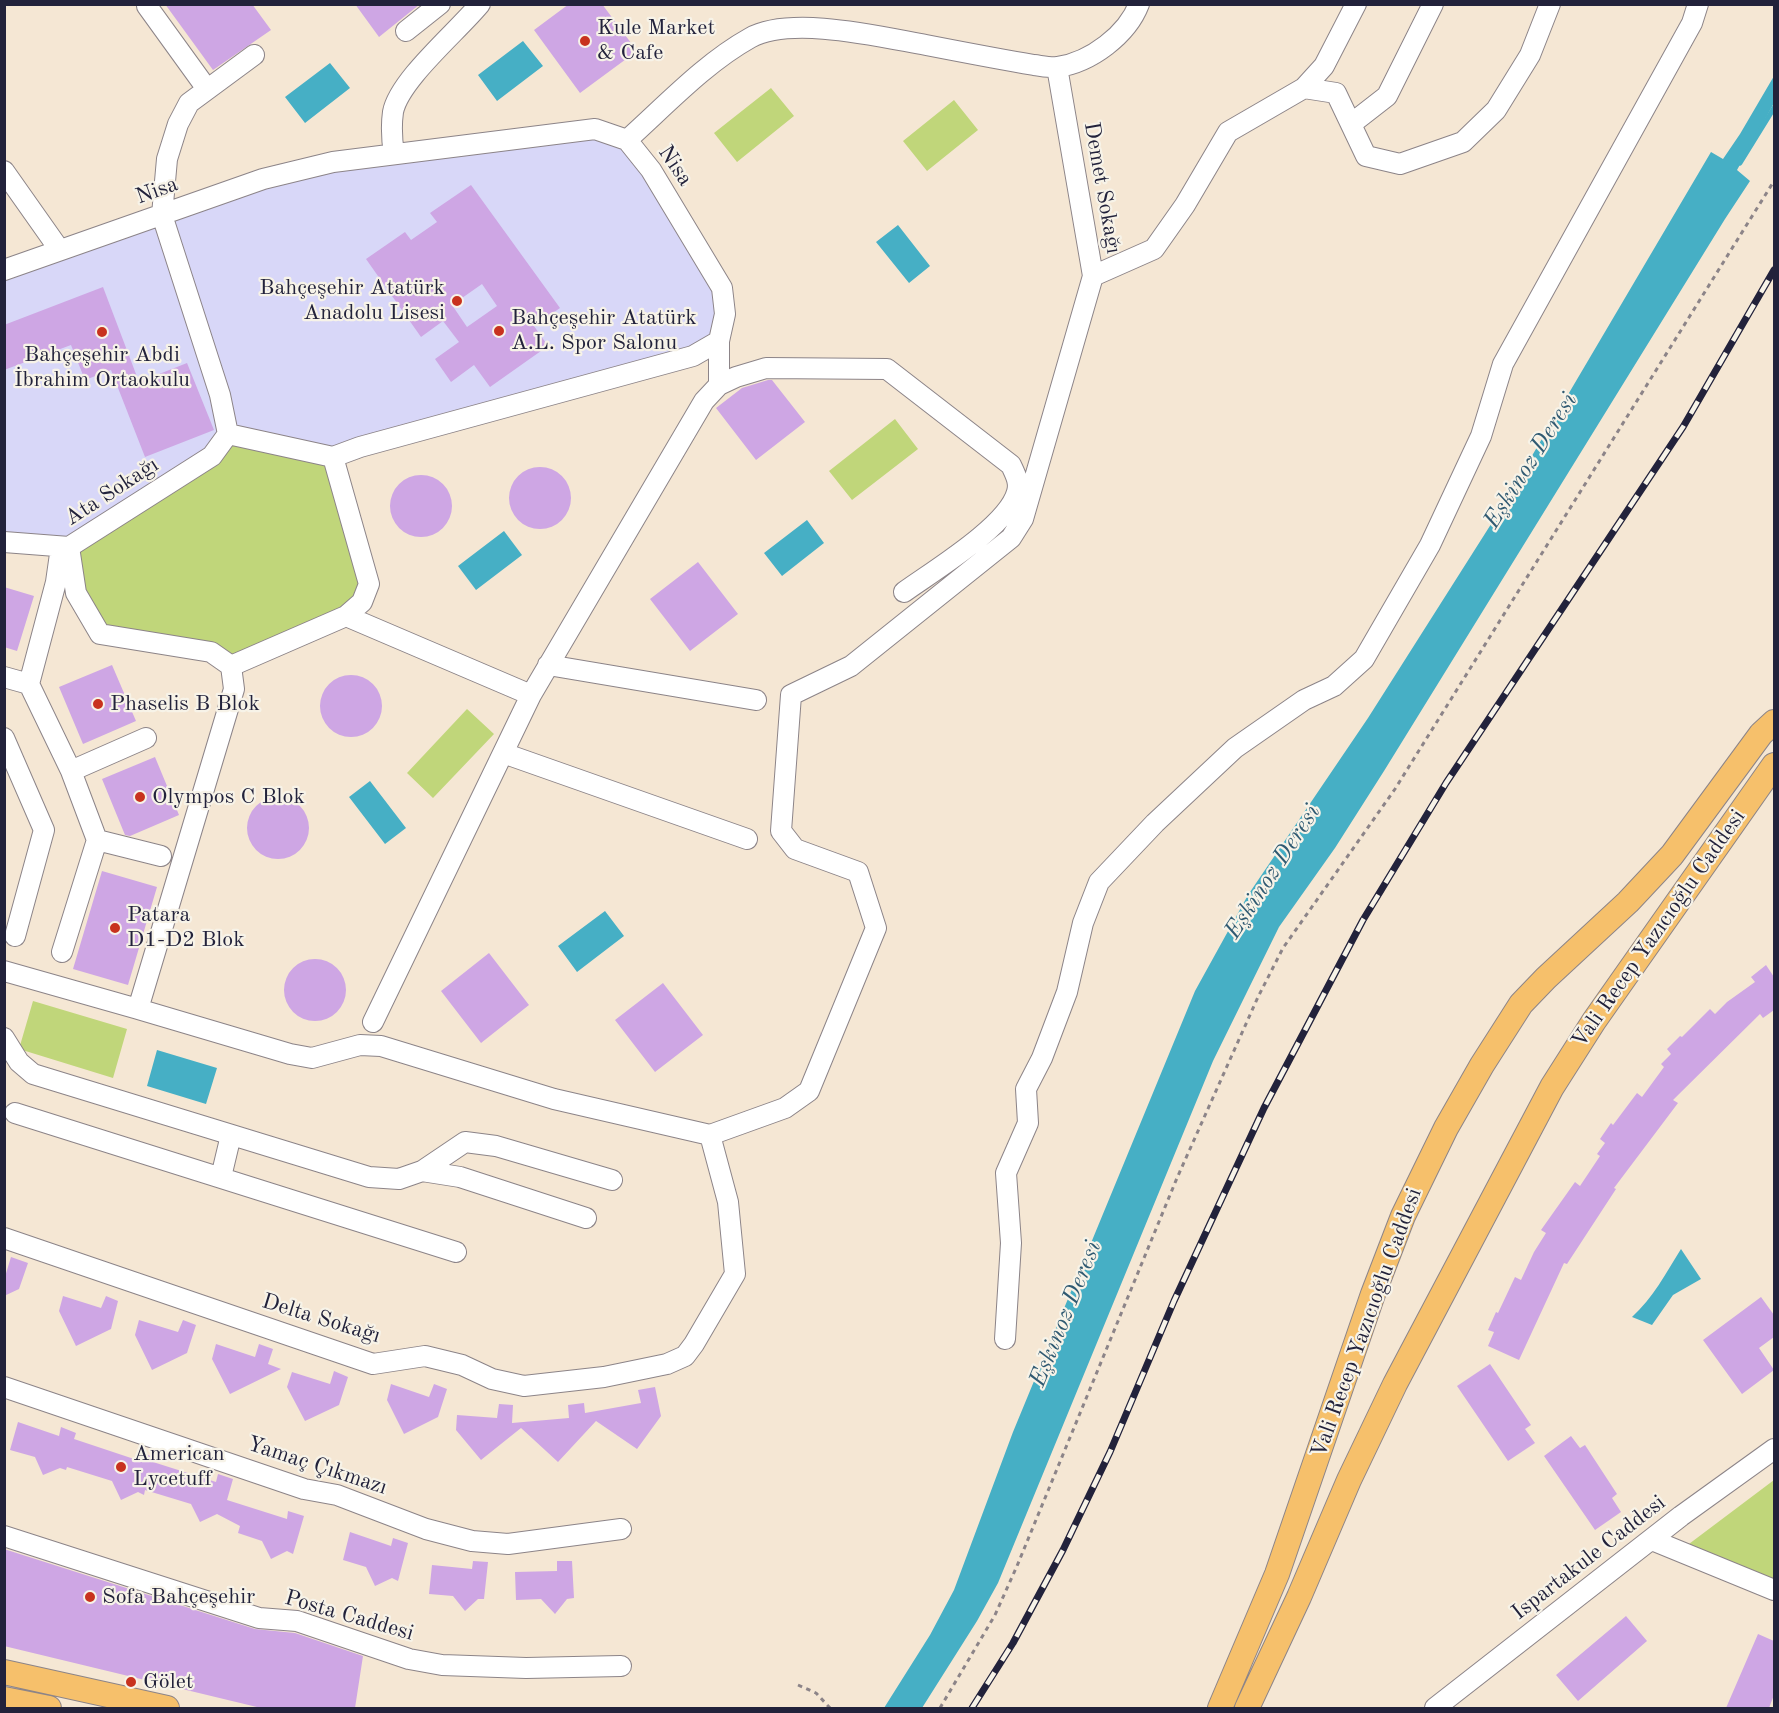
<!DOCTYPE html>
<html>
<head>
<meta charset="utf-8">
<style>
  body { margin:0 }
  #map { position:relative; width:1779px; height:1713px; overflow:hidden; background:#f5e7d4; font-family:"Old Standard TT",serif }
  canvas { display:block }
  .frame { position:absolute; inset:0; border:6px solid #22223b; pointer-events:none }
</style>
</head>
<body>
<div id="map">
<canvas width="1779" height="1713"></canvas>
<div class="frame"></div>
</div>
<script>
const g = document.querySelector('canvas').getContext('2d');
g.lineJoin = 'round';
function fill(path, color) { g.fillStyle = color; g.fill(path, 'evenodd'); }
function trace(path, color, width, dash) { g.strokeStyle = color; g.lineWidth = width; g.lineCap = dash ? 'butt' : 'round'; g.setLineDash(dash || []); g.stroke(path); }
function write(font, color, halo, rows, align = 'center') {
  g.font = font + ' "Old Standard TT",serif'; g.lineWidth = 4.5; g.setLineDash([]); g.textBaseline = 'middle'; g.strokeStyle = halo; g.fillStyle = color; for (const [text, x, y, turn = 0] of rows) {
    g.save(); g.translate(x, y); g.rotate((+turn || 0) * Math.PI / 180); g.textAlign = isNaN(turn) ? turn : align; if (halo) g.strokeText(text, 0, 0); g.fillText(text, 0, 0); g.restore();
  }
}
fill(new Path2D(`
  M559 133 627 140 722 288 719 341 360 447 69 547 5 542V270L263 179Z`), '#d8d7f8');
fill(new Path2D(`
  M771 88 794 116 737 162 714 133Z
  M954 100 978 130 927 171 903 141Z
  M895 419 918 449 852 500 829 471Z
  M228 434 333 457 341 483 362 602 231 666 100 634 69 548Z
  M467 709 494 734 433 798 407 773Z
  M33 1001 127 1029 113 1078 19 1049Z
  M1774 1480V1599L1673 1556Z`), '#c0d67a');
fill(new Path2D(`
  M523 41 543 66 497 101 478 75Z
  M330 63 350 88 305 123 285 97Z
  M1774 76V103L1737 170 1750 181 1725 219 1384 771 1335 848 1279 927 1213 1061 998 1583 977 1621 922 1708H884L930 1635 954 1590 1013 1432 1195 991 1248 895 1368 718 1500 510 1711 152 1723 159 1740 134Z
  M898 225 930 266 909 283 876 242Z
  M807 520 824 543 782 576 764 553Z
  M504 531 522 555 476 590 458 566Z
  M370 781 406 828 385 844 349 797Z
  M605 911 624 936 577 972 558 946Z
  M157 1050 217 1068 206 1104 147 1086Z
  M1681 1249 1701 1279 1673 1295 1652 1325 1632 1317C1653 1298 1666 1273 1681 1249Z`), '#46afc5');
trace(new Path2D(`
  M1740 163 1774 108`), '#46afc5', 5);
fill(new Path2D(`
  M165 4H252L271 30 213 70Z
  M355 4H420L379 37Z
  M569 4H602L637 51 580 93 534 30Z
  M471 185 560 308 534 326 548 346 490 387 474 365 451 382 435 359 459 342 443 321 421 337 366 259 405 232 411 240 437 222 430 213ZM482 284 497 306 467 327 452 305Z
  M103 287 139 382 187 363 214 430 145 457 111 370 85 380 71 345 4 370V325Z
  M768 380H772L805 422 756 460 716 408 742 388Z
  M509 498a31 31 0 1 1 62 0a31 31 0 1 1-62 0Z
  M390 506a31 31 0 1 1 62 0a31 31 0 1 1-62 0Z
  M698 562 738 614 690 651 650 599Z
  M4 587 34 596 17 651 4 647Z
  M112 665 136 721 83 744 59 687Z
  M320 706a31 31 0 1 1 62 0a31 31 0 1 1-62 0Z
  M155 757 179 815 130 836 125 835 102 779Z
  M247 828a31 31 0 1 1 62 0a31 31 0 1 1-62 0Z
  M102 871 157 887 128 985 73 969Z
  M489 953 529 1005 481 1043 441 991Z
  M284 990a31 31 0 1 1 62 0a31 31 0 1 1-62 0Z
  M1766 965 1774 977V1010L1763 1018 1760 1014 1673 1100 1678 1103 1614 1188 1616 1189 1567 1264 1564 1263 1519 1360 1488 1346 1494 1332 1488 1330 1496 1312 1498 1313 1515 1277 1521 1280 1534 1252 1546 1233 1541 1230 1575 1182 1580 1186 1600 1156 1597 1154 1605 1143 1600 1139 1611 1123 1613 1125 1637 1093 1642 1097 1664 1067 1661 1064 1671 1054 1667 1049 1680 1036 1682 1037 1710 1009 1715 1014 1727 1002 1755 982 1751 977Z
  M663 983 703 1035 655 1072 615 1020Z
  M11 1257 28 1263 19 1289 4 1296V1280Z
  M63 1296 101 1308 106 1296 118 1301 111 1329 76 1346 59 1311Z
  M1761 1297 1774 1315V1337L1759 1348 1774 1370 1742 1394 1703 1340Z
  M139 1320 178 1332 183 1320 196 1325 187 1353 152 1370 135 1335Z
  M216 1344 255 1357 259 1344 273 1349 268 1364 281 1369 230 1394 212 1359Z
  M1490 1364 1531 1425 1525 1429 1535 1443 1508 1461 1457 1386Z
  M334 1371 348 1377 339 1405 305 1421 287 1387 292 1372 330 1384Z
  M391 1384 429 1397 434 1384 447 1389 438 1417 404 1434 387 1400Z
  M655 1387 661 1416 637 1449 596 1421 558 1462 521 1428 481 1460 456 1430 457 1415 497 1418 499 1404 513 1405 512 1423 569 1418 568 1405 584 1403 585 1413 641 1403 638 1390Z
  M18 1422 59 1436 61 1427 76 1433 74 1439 137 1460 139 1452 154 1457 153 1462 216 1482 218 1474 233 1479 227 1500 287 1519 288 1511 304 1516 293 1554 287 1551 271 1559 262 1541 238 1533 240 1526 217 1514 200 1522 191 1504 145 1490 144 1495 138 1492 121 1500 112 1481 67 1467 66 1470 60 1468 43 1475 35 1457 10 1450Z
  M1571 1436 1580 1448 1585 1445 1617 1494 1612 1498 1621 1512 1595 1530 1544 1456Z
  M350 1532 391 1546 393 1538 408 1543 398 1581 392 1578 375 1586 366 1567 343 1560Z
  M4 1549 255 1629 295 1633 363 1656 355 1708H261L4 1646Z
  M473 1561 488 1562 484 1599H478L465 1611 453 1596 429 1594 432 1565 472 1569Z
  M557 1561H572L574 1598 567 1599 555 1614 541 1599 516 1600 515 1572 557 1571Z
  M1626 1616 1647 1641 1578 1701 1556 1675Z
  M1758 1634 1774 1641V1695L1769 1708H1726Z`), '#cea6e4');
const minor = new Path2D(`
  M147 6 207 89
  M406 31 440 4
  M1057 67 1093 276 1154 249 1185 205 1228 132 1304 88 1324 66 1356 4
  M1304 88 1336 93 1366 156 1400 164 1463 142 1496 110 1530 55 1550 4
  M1351 124 1387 96 1433 4
  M627 140C665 106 705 63 750 38 791 15 881 37 926 45 962 52 998 59 1034 65 1042 66 1051 68 1058 67 1091 62 1127 35 1139 4
  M394 154C392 141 391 126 393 112 399 80 458 31 480 4
  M4 171 59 249
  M4 270 263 179 333 162 595 129 627 140 651 170 722 288 725 314 719 341 693 356 360 447 333 457 228 434
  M719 341V385
  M228 434 220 395 162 215 167 159 178 124 189 103 254 55
  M4 542 69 547 212 456 228 434
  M346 616 531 695 373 1022
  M548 665 756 700
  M231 666 346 616 362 602 369 584 333 457
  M4 677 29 684 71 771 97 840 62 952
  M29 684 56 582 61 547
  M531 695 704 401 719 385 736 377 766 368 887 369 1011 465C1015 474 1020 482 1017 492 1008 526 933 571 904 592
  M4 738 44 830 15 936
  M503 753 747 839
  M71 771 146 738
  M97 840 161 856
  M4 971 138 1009 234 689 231 666 211 652 100 634 76 593 69 547
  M4 1038 19 1062 33 1074 369 1177 399 1179 422 1171 465 1142 496 1146 612 1180
  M15 1113 456 1252
  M710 1135 785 1108 809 1091 876 928 858 872 795 849 781 831 791 695 851 666 1011 538 1023 519 1093 276
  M422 1171 460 1177 586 1218
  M221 1177 231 1135
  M4 1238 373 1364 425 1356 462 1365 492 1379 524 1386 604 1377 667 1364 685 1356 694 1344 735 1274 728 1202 710 1135 554 1099 381 1046 360 1045 312 1058 290 1054 138 1009
  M1005 1339 1011 1243 1006 1173 1028 1123 1026 1089 1042 1058 1067 992 1083 923 1099 882 1155 823 1235 748 1304 700 1334 686 1364 659 1430 545 1481 436 1503 364 1692 23 1698 4
  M4 1387 304 1489 337 1495 426 1529 472 1541 508 1544 621 1529
  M4 1536 231 1609 259 1618 297 1621 409 1659 442 1665 526 1668 621 1666
  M1652 1540 1774 1590
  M1435 1708 1681 1516 1774 1449`);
const major = new Path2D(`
  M4 1672 167 1708
  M4 1699 49 1708
  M1220 1708 1277 1574 1373 1294 1403 1216 1446 1128 1482 1065 1521 1004 1546 978 1628 902 1672 855 1761 734 1774 722
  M1247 1708 1299 1597 1349 1480 1395 1384 1552 1087 1594 1021 1774 765`);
trace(minor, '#8c8488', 22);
trace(major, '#8c8488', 26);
trace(new Path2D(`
  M798 1685 816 1693 830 1708
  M940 1708 995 1615 1017 1566 1177 1178 1258 997 1283 948 1395 789 1774 181`), '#8c8488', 3, [4.5, 4.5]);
trace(minor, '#fff', 20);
trace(major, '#f6c06b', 24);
const rail = new Path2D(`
  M972 1708 1013 1643 1063 1550 1110 1452 1174 1301 1264 1108 1363 920 1446 783 1683 427 1774 270`);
trace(rail, '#22223b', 7);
trace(rail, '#f7f3e8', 4.5, [14]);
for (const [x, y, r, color] of [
  [585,41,6,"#c8321e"],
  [457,301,6,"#c8321e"],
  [499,331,6,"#c8321e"],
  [102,332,6,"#c8321e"],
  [98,704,6,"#c8321e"],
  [140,797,6,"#c8321e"],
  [115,928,6,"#c8321e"],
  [121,1467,6,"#c8321e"],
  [90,1597,6,"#c8321e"],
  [131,1682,6,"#c8321e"]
]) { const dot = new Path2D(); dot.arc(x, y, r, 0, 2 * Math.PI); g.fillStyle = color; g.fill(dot); trace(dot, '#f7f3e8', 2); }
write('22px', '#22223b', '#f7f3e8', [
  ["Kule Market",597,28],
  ["& Cafe",597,53],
  ["Bahçeşehir Atatürk",445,288,"right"],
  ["Anadolu Lisesi",445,313,"right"],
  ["Bahçeşehir Atatürk",511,318],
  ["A.L. Spor Salonu",511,343],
  ["Bahçeşehir Abdi",102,355,"center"],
  ["İbrahim Ortaokulu",102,380,"center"],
  ["Phaselis B Blok",110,704],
  ["Olympos C Blok",152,797],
  ["Patara",127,915],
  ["D1-D2 Blok",127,940],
  ["American",133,1454],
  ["Lycetuff",133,1479],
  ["Sofa Bahçeşehir",102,1597],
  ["Gölet",143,1682]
], 'left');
write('22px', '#22223b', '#f7f3e8', [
  ["Nisa",675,166,56],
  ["Demet Sokağı",1102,188,80],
  ["Nisa",157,191,-20],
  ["Ata Sokağı",112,492,-33],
  ["Vali Recep Yazıcıoğlu Caddesi",1659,929,-55],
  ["Delta Sokağı",321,1319,17],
  ["Vali Recep Yazıcıoğlu Caddesi",1367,1323,-70],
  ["Yamaç Çıkmazı",317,1466,18],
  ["Ispartakule Caddesi",1589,1558,-38],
  ["Posta Caddesi",349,1616,16]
]);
write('italic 24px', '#305a72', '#f7f3e8', [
  ["Eşkinoz Deresi",1531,461,-58],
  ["Eşkinoz Deresi",1273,872,-57],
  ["Eşkinoz Deresi",1066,1314,-68]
]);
</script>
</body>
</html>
